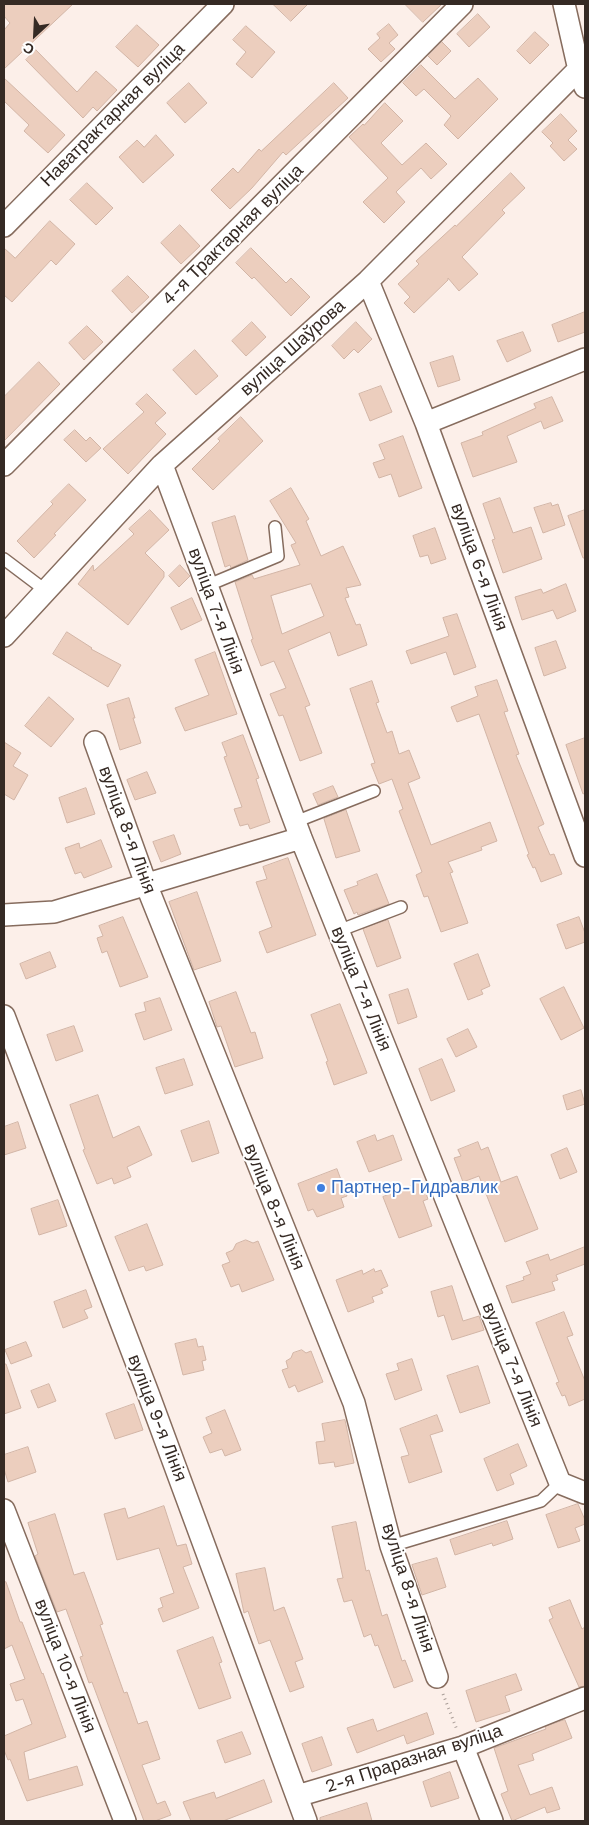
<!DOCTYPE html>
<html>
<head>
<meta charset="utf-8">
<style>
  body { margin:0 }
  #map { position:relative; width:589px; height:1825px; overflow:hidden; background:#fcefe9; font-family:"Work Sans",sans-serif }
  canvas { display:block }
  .frame { position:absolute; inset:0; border:5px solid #352a24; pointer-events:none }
  .north { position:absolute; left:10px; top:10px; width:50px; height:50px; -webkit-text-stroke:4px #fff; paint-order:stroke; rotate:205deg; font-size:14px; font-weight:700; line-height:20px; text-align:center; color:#352a24 }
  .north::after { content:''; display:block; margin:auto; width:18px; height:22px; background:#352a24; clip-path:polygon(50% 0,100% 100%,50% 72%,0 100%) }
</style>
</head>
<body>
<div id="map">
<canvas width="589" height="1825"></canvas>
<div class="frame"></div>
<div class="north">С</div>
</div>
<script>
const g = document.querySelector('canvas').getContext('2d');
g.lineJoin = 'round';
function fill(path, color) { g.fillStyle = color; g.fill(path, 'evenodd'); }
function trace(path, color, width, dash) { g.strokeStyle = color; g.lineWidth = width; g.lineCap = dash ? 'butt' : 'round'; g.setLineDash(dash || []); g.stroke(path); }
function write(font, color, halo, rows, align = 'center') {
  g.font = font + ' "Work Sans",sans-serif'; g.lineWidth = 4; g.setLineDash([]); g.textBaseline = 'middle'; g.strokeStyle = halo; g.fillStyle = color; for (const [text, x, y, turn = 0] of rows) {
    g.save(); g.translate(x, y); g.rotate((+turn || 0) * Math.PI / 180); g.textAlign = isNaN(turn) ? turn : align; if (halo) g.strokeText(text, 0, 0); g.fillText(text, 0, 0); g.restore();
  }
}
const building = new Path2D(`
  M4 4H73L4 69V30L10 23 4 16Z
  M273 4H308L291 21Z
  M405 4H442L423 22Z
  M478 14 490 27 469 47 457 34Z
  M389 24 398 35 389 43 395 49 381 62 368 49 380 38 377 34Z
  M137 25 159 45 138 67 116 47Z
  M246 26 275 52 252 78 236 64 246 52 233 40Z
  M535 32 549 45 530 64 517 51Z
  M442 42 451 51 437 65 428 56Z
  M36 50 77 92 96 71 117 90 97 111 93 107 83 118 26 60Z
  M421 65 455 99 478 78 498 99 458 139 444 125 451 116 424 89 416 96 403 83Z
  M4 78 65 135 48 153 24 131 29 125 4 101Z
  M189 83 207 103 185 123 167 103Z
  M334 83 348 98 286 155 283 152 252 188 230 209 211 190 233 168 238 173 259 149 261 151Z
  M385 103 403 121 381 143 402 165 426 143 447 164 431 179 421 168 399 189 396 192 405 202 384 223 363 202 388 178 349 137 363 124 364 125Z
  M561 114 577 131 568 140 577 149 564 161 550 146 553 143 542 132Z
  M156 135 174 155 143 183 119 157 137 140 144 147Z
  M511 173 525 188 502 210 505 213 462 257 478 274 459 291 448 278V280L414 313 404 303 410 297 398 284 419 264 416 261 455 225 456 226Z
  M87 183 113 208 96 225 70 200Z
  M50 221 75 244 56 265 51 260 12 302 4 295V248L15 258Z
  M180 225 200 246 181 264 161 243Z
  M251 248 286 283 291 278 310 297 291 316 254 277 252 279 236 263Z
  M128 276 149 297 132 313 112 291Z
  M585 312V332L558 342 552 325Z
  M252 322 266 337 246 356 232 341Z
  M356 322 372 339 358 353 354 349 344 359 332 346Z
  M87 326 103 342 84 360 69 343Z
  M523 332 531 351 507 362 497 341Z
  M195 350 218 376 196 395 173 370Z
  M453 356 460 380 438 387 430 363Z
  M39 362 60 384 4 441V397Z
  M381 386 392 412 370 421 359 394Z
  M147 394 166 413 155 423 166 434 128 474 103 449 144 412 136 404Z
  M552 397 563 421 544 429 541 421 507 436 517 462 473 477 461 443 483 435 482 432 536 408 534 404Z
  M241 417 263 441 213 490 192 469 220 441 218 439Z
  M75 430 86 441 90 437 101 448 86 462 64 440Z
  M403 436 422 488 399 497 391 474 379 478 373 463 385 459 379 445Z
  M69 484 86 500 54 534 56 535 34 558 17 541 53 504 51 502Z
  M291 488 309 519 306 521 321 556 343 546 361 585 346 588 349 597 345 598 356 625 360 624 367 645 338 656 330 632 288 650 310 705 305 707 322 753 300 761 283 715 279 716 270 694 286 688 274 661 261 666 251 640 253 639 235 582 252 575 254 579 300 565 291 545 296 543 270 501ZM311 584 324 616 282 634 271 596Z
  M500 498 513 533 531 527 542 559 503 573 492 540 495 539 483 504Z
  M551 503 552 506 558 504 565 525 543 533 534 508Z
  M150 510 169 530 145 553 164 572V577L128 625 78 584 93 565 94 571 134 534 129 529Z
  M585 510V558H583L568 516Z
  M235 516 248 560 231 568 230 565 225 567 212 523Z
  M435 528 446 559 431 564 428 555 420 557 413 536Z
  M180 565 190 576 179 587 169 576Z
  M566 584 576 611 557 619 553 610 522 620 515 597 541 589 543 593Z
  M192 598 202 620 181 630 171 608Z
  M457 614 476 667 454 675 446 652 411 664 406 651 449 636 443 618Z
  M67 632 92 648 91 649 121 665 108 687 53 654Z
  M556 641 566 668 544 676 535 648Z
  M215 652 237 714 185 731 175 708 209 695 195 660Z
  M497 680 508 711 504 712 519 754 516 755 544 824 538 827 550 855 554 854 562 874 541 882 535 867 533 868 527 855 529 854 479 714 457 722 451 707 478 696 475 687Z
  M372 681 379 702 376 703 387 733 392 731 399 754 409 750 420 778 408 783 431 845 490 822 497 841 481 847 482 850 448 862 453 872 450 873 468 923 441 932 428 896 424 897 416 875 422 872 399 811 403 809 392 779 379 784 371 764 375 763 350 689Z
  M49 697 74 719 51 747 25 726Z
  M129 698 135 718H133L141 743 120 750 107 705Z
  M243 735 259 778 256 779 270 822 250 829 248 824 240 826 234 809 242 807 224 757 227 756 222 743Z
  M585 738V793L583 794 566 745Z
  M4 742 21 753 13 766 28 775 14 800 4 794Z
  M147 772 156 793 135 800 127 780Z
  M333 786 338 797 318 805 313 794Z
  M86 788 95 814 67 823 59 798Z
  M346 810 360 851 336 858 324 819Z
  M174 835 181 854 161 862 153 842Z
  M101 840 112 867 84 878 81 872 75 874 65 848 79 843 80 848Z
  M288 858 316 935 267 953 259 932 272 927 256 882 267 879 263 867Z
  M377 874 389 904 358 915 357 912 354 914 344 890 358 885 357 882Z
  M197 892 221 961 194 970 169 902Z
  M123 917 148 977 120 987 107 951 102 953 97 938 103 936 99 926Z
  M579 917 585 933V942L566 949 557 925Z
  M388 920 401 958 377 967 363 929Z
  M50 952 56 967 26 979 20 964Z
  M478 954 490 986 481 990 483 994 468 1000 454 964Z
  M564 987 584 1028 561 1040 540 999Z
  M408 989 417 1017 398 1024 389 995Z
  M236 992 251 1033 255 1032 263 1058 235 1067 221 1026 217 1027 209 1002Z
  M160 998 172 1030 144 1040 135 1014 146 1011 144 1003Z
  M340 1004 367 1073 334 1085 326 1062 328 1061 311 1015Z
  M74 1026 83 1051 56 1061 47 1035Z
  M468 1029 477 1047 456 1057 447 1039Z
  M184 1059 193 1085 165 1094 156 1068Z
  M442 1059 455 1091 431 1101 419 1069Z
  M581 1090 585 1104 567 1110 563 1096Z
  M98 1095 113 1138 139 1126 152 1155 127 1167 131 1177 114 1184 112 1178 97 1184 83 1150 85 1149 70 1105Z
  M209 1121 219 1153 192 1162 181 1131Z
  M18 1122 26 1148 4 1155V1127Z
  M375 1135 377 1141 393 1135 402 1160 369 1172 357 1142Z
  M478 1142 481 1150 488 1147 501 1182 517 1176 538 1229 505 1242 479 1176 463 1182 454 1158 461 1156 458 1150Z
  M567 1148 577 1172 560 1179 551 1155Z
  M337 1169 347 1196 341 1198 344 1207 317 1217 313 1209 308 1211 298 1184Z
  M422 1182 428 1199 423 1201 432 1226 399 1238 383 1197Z
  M58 1200 67 1226 39 1235 31 1209Z
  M147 1224 163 1265 146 1271 144 1266 129 1271 115 1237Z
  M246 1240 253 1243 258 1241 274 1280 242 1292 239 1284 231 1287 222 1265 230 1262 226 1253 233 1250 236 1244Z
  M585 1247V1264L556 1275 558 1280 552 1282 555 1290 512 1303 506 1286 524 1280 523 1277 531 1274 526 1262 548 1254 550 1260Z
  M374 1269 375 1272 381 1270 388 1286 381 1289 383 1293 372 1297 374 1302 348 1312 336 1280 362 1270 363 1274Z
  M452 1286 463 1321 479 1316 484 1330 452 1340 444 1315 438 1317 431 1292Z
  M86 1290 92 1307 84 1310 88 1318 63 1328 54 1302Z
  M564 1312 573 1335 567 1337 585 1381V1399L569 1406 565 1395 562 1396 556 1383 559 1382 536 1323Z
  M196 1339 198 1347 203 1346 206 1360 202 1361 204 1370 183 1375 175 1344Z
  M26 1342 32 1356 11 1364 5 1350Z
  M302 1350 306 1353 311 1351 323 1382 298 1392 295 1385 289 1388 282 1370 288 1368 286 1361 291 1358 293 1353Z
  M412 1359 422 1390 395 1400 386 1374 399 1370 397 1364Z
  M4 1364H6L21 1408 4 1414Z
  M478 1366 490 1403 460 1413 447 1376Z
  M49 1384 56 1401 38 1408 31 1391Z
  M134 1404 143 1430 115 1439 106 1414Z
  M225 1410 241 1450 225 1456 222 1449 210 1453 203 1437 212 1433 206 1418Z
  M437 1415 443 1431 430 1435 442 1472 409 1483 401 1457 409 1455 400 1429Z
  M345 1420 354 1463 335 1467 334 1462 319 1464 316 1442 325 1441 322 1424Z
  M518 1444 527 1466 510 1474 514 1484 497 1491 484 1459Z
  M28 1447 36 1472 8 1482 4 1469V1455Z
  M578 1504 585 1520V1524L575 1528 580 1541 558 1548 546 1515Z
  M164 1506 177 1546 186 1544 192 1564 183 1567 199 1608 163 1622 158 1609 163 1607 160 1598 174 1593 159 1548 117 1560 104 1514 125 1508 128 1518Z
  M55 1514 74 1575 84 1572 94 1599 103 1624 100 1625 124 1693 127 1692 138 1724 147 1721 160 1759 142 1765 157 1804 165 1801 171 1815 155 1821H144L92 1682 89 1683 80 1657 83 1656 66 1609 57 1612 35 1556 38 1554 28 1523Z
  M507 1521 513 1539 493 1546 492 1543 455 1555 450 1540Z
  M356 1522 366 1571 369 1570 382 1616 387 1614 402 1661 405 1660 413 1681 394 1688 378 1645 375 1646 371 1634 364 1637 352 1600 344 1602 337 1579 343 1578 332 1527Z
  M437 1558 446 1587 422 1595 412 1565Z
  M265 1568 274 1611 284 1607 303 1659 295 1662 304 1687 290 1692 270 1640 259 1644 248 1611 244 1613 236 1574Z
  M6 1582 20 1622H22L42 1674 43 1673 66 1737 24 1752 29 1780 77 1766 83 1785 27 1801 10 1759 8 1760 4 1750V1736L32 1724 23 1699 16 1701 10 1684 25 1679 12 1645 4 1649V1583Z
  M570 1600 582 1629 585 1627V1686L579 1687 549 1620 553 1618 549 1608Z
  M213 1637 222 1662 219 1663 231 1698 199 1709 177 1651Z
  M516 1674 522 1690 505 1696 510 1711 476 1722 466 1691Z
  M427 1713 434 1734 407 1744 404 1735 357 1753 347 1728 373 1719 377 1731Z
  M565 1720 572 1738 532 1754 534 1760 518 1765 530 1795 552 1787 560 1809 547 1813 545 1807 512 1821 501 1794 508 1791 494 1748 546 1729 545 1727Z
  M242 1732 251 1754 225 1763 217 1741Z
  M322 1737 332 1765 312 1772 302 1744Z
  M450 1772 459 1798 431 1807 423 1782Z
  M264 1780 272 1802 223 1821H191L183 1802 214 1792 216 1798Z
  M367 1803 372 1821H320V1818Z`);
fill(building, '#eccebe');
trace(building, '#d2b5a6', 1);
const lane = new Path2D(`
  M4 559 45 590
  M206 586 278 556 275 527
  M295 822 374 791
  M338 931 401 907
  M391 1546 541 1501 560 1483`);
const street = new Path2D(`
  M564 4 579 70 585 87
  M4 226 223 4
  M368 281 426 423 585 856
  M426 423 585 359
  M4 465 462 4
  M162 465 301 838 560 1483 585 1493
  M4 636 162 465 368 281 585 63
  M95 742 146 884 354 1403 391 1546 437 1677
  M4 915 54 912 301 838
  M4 1016 148 1393 306 1821
  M4 1510 125 1821
  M463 1747 492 1821
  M297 1796 463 1747 585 1698`);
trace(lane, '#866c5e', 14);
trace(street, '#866c5e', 24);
trace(new Path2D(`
  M443 1694 457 1730`), '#aa9e98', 3, [1, 4]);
trace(lane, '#fff', 11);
trace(street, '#fff', 21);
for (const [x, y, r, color] of [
  [321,1188,5,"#3f7fe0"]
]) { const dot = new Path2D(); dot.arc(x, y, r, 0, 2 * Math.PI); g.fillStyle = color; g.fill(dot); trace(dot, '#fff', 2); }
write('18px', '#352a24', '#fff', [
  ["Наватрактарная вуліца",113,115,-45],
  ["4-я Трактарная вуліца",233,235,-45],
  ["вуліца Шаўрова",293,348,-42],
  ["вуліца 6-я Лінія",479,567,70],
  ["вуліца 7-я Лінія",216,611,70],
  ["вуліца 8-я Лінія",127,830,70],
  ["вуліца 7-я Лінія",361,989,68],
  ["вуліца 8-я Лінія",274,1207,68],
  ["вуліца 7-я Лінія",512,1365,68],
  ["вуліца 9-я Лінія",157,1418,69],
  ["вуліца 8-я Лінія",408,1588,72],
  ["вуліца 10-я Лінія",65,1666,69],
  ["2-я Праразная вуліца",414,1759,-18]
]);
write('18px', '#366cbe', '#fff', [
  ["Партнер-Гидравлик",331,1188]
], 'left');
</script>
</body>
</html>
